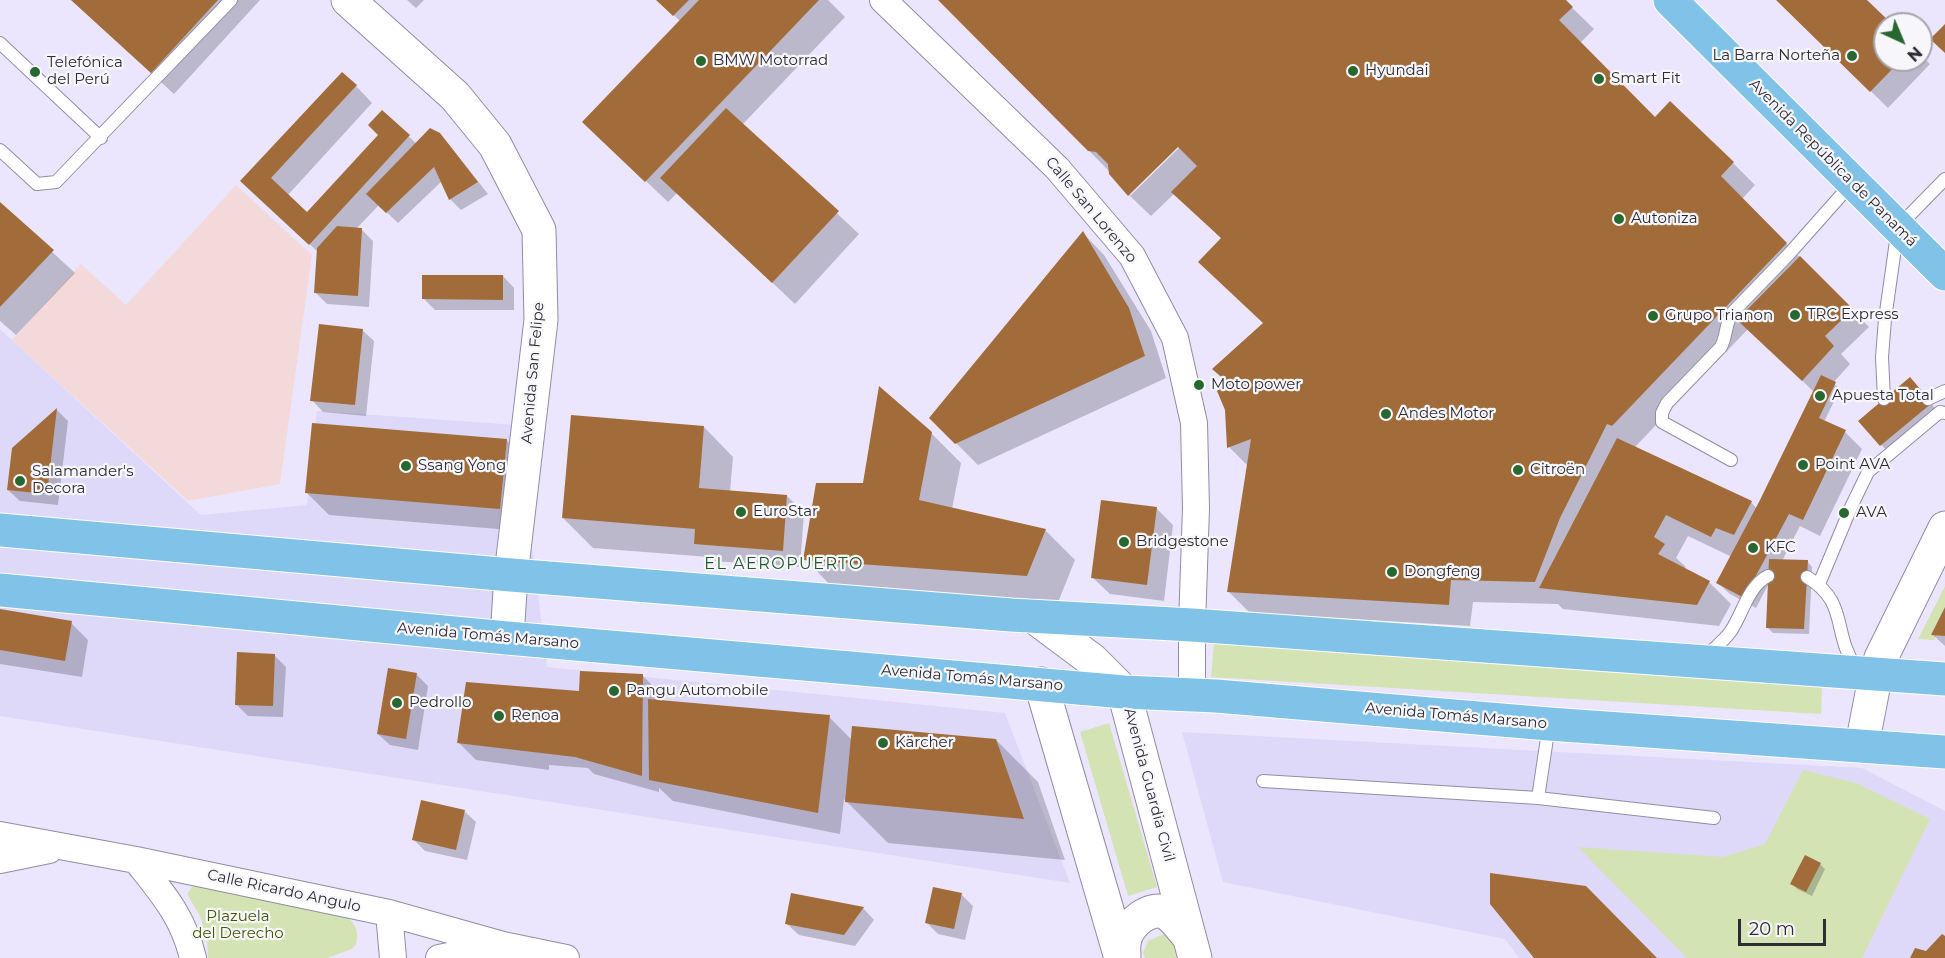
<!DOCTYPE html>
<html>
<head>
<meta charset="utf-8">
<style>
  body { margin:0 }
  #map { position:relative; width:1945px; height:958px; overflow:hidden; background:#ebe6fe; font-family:Montserrat,sans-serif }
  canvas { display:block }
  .north { position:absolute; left:1873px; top:12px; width:60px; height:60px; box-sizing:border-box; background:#f7f7fb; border:2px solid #a6a5ab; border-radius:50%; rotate:136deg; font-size:16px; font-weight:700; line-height:24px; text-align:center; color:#2d2b34 }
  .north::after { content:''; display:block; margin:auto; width:21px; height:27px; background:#276730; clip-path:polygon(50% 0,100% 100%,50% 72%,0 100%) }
  .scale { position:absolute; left:1738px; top:919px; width:88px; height:27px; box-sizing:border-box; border:3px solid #2d2b34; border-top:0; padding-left:8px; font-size:18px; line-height:21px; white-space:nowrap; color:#2d2b34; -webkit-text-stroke:4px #f7f7fb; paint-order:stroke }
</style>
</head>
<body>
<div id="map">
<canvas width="1945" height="958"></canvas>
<div class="north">N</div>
<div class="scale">20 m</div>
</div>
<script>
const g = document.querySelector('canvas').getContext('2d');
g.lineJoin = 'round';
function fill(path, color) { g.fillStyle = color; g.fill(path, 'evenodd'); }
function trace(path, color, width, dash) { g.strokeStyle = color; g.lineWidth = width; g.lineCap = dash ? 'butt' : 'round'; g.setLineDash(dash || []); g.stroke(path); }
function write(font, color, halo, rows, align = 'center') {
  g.font = font + ' Montserrat,sans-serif'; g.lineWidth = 4.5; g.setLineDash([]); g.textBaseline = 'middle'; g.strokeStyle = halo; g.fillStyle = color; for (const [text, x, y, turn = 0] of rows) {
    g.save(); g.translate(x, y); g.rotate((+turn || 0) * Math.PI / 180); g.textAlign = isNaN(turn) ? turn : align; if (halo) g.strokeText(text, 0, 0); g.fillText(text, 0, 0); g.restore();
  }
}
fill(new Path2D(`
  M0 329 201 515 307 505 317 411 517 425 547 667 1005 713 1070 883 0 716Z
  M1182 732 1862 768 1945 811V958H1519L1505 939 1223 882Z`), '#ded9f8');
fill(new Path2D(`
  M236 185 312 255 280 484 188 501 12 340 81 264 126 305Z`), '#f4d9da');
fill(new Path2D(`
  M1945 586V607L1931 635 1936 636 1934 640 1918 639Z
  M1214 642 1822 687 1821 714 1211 677Z
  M1109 723 1157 887 1128 896 1080 732Z
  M1803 770 1856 783 1930 819 1862 958H1687L1578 847 1723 857 1765 844Z
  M200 883 347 917C356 924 359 932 356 944L352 949 327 958H208L207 941 200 916 187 894 192 887Z
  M1164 934 1176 946 1179 958H1145L1143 953 1148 941Z`), '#d3e3b4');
fill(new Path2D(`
  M71 0H260L174 94Z
  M407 0H424L416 8Z
  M658 0H828L845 17 742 125 859 234 795 304 677 193 668 202 606 143 680 21Z
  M940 0H1564L1594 29 1580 43 1655 119 1670 103 1733 163 1755 185 1742 199 1869 327 1841 354 1850 364 1833 383 1840 389 1824 422 1845 432 1862 449 1820 536 1800 526 1782 561H1807L1812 567 1809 634 1773 633 1767 627 1769 583 1756 608 1730 594 1718 583 1732 557 1688 536 1676 558 1686 567 1684 569 1709 582 1731 604 1719 626 1563 609 1558 604 1473 602 1470 626 1250 613 1228 591 1248 466 1229 447 1227 382 1264 324 1222 239 1175 193 1151 216 1130 196 1184 143 1182 140 1130 192V196L1110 172ZM1748 329 1814 392 1757 509 1751 502 1634 448Z
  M1865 0 1890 24H1885V60H1921V55L1930 64 1888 108 1779 1Z
  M356 86 372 103 287 196 307 214 380 135 382 112 417 144 439 134 451 147 488 194 461 210 450 199 442 181 398 223 379 205 356 229 362 230 373 241 369 307 327 304 315 292 318 252 243 181Z
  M0 204 75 273 16 335 0 321Z
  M1083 233 1104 255 1151 331 1166 378 978 465 931 418Z
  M503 276 514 288V310H435L424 299Z
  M362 330 374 341 366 416 323 412 312 400Z
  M1915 385 1936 409 1887 451 1860 421Z
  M57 410 68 421 58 505 20 501 8 490 13 448Z
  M704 427 733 457 730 492 787 496 804 513 800 567 713 561 709 557 593 548 563 518Z
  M931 433 961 463 952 509 1046 531 1075 560 1057 605 834 589 805 559 864 484Z
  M506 440 528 462 522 531 329 515 307 493Z
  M1156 508 1173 525 1164 601 1110 594 1092 577Z
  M1945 610V646L1933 635Z
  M0 611 71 623 88 640 82 677 0 664Z
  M274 655 286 667 283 717 248 716 236 704Z
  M416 674 428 686 418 750 390 745 378 734Z
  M643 676 660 693V701L829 717 852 740H996L1038 782 1065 860 888 843 844 799 840 834 673 801 659 788V792L594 774 588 768 549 765V770L476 760 459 743 580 693Z
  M464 811 476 822 467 860 425 851 413 839Z
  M1820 864 1825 869 1812 896 1797 889 1792 883Z
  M962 895 973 906 965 940 938 934 927 923Z
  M863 908 874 920 855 946 799 935 787 924Z`), '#0003');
fill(new Path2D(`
  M71 0H218L151 73Z
  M656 0H689L673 16Z
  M699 0H819L645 182 582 122Z
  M938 0H1566L1573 7 1559 20 1655 117 1670 101 1734 162 1721 176 1787 243 1612 426 1607 424 1560 518 1535 582 1451 580 1449 605 1227 592 1251 439 1227 448 1225 410 1217 391 1226 381 1212 369 1263 323 1198 262 1221 238 1171 192 1197 166 1178 147 1128 196 1109 174 1108 164 1096 152 1088 151Z
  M1776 0H1867L1892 24H1885V60H1901L1870 92Z
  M1945 24V53L1930 39Z
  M342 72 357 85 271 178 307 212 378 135 368 125 382 110 410 135 309 245 240 181Z
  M726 108 839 211 772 283 660 178Z
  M430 128 440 133 478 182 449 200 434 167 386 213 366 194Z
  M0 202 54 250 0 307Z
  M337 226 362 228 358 296 314 293 317 248Z
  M1083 231 1129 308 1145 356 955 444 929 418Z
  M1800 256 1853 309 1825 336 1834 346 1802 381 1737 320Z
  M422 275H503V300L422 299Z
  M319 324 363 329 355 405 310 401Z
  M1821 375 1836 382 1819 418 1846 430 1803 520 1789 514 1744 598 1716 583 1760 500Z
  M1910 377 1932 403 1880 446 1858 421Z
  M879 386 932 432 919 500 1046 529 1027 576 803 560 816 483H863Z
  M57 408 47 494 7 490 12 448Z
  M571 415 704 426 699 488 787 495 783 551 694 544 695 529 562 518Z
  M312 423 507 439 500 509 305 493Z
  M1617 438 1752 501 1734 535 1716 528 1711 537 1666 515 1654 537 1665 544 1658 554 1710 581 1697 605 1539 588Z
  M1101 500 1157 507 1147 585 1091 578Z
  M1769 559 1808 560 1804 629 1766 628Z
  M1945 607V636L1931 635Z
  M0 609 72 621 65 661 0 650Z
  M237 652 275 654 273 706 235 705Z
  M388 668 417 673 406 739 377 734Z
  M580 671 643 674 642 776 575 757 457 743 466 682 579 691Z
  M648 699 830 715 818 813 649 780Z
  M852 726 996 739 1024 819 845 802Z
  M421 800 465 810 456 850 412 840Z
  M1805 855 1821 863 1806 892 1790 884Z
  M1490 873 1586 886 1657 958H1534L1490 904Z
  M933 887 962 893 954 929 925 923Z
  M791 893 864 907 844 935 785 924Z
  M1942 934 1945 936V958H1910L1915 948 1926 951Z`), '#a16c39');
const lane = new Path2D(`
  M0 43 101 138
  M0 150 37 184 56 182 231 0
  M1884 399 1882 357 1885 319 1898 227 1945 179
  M1928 399 1945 391
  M1731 460 1662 422V413L1667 403 1721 347C1727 335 1725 325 1732 313L1789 254 1852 183
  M1807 577C1850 603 1831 633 1857 669
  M1819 584 1852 505 1868 472 1935 416 1940 412 1945 413
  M1704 658C1713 649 1724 641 1731 631 1743 613 1748 586 1768 576
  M1263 781 1538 798 1714 818
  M1538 798 1549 725`);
const street = new Path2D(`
  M883 0 1057 168 1132 256 1175 338 1194 423 1196 508 1192 625V694
  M0 835 136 860 389 913 503 945 566 958
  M0 860 49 850
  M136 860C162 893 183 916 193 958
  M389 913 393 958
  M439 958 498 946`);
const secondary = new Path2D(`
  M348 0 455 96 495 145 539 230 541 320 511 575 507 638
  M1033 616 1092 660 1124 692 1195 958
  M1041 684 1121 958
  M1862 745 1876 673 1881 658 1945 528
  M1124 958C1124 952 1123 945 1125 939 1128 924 1150 905 1166 913 1174 917 1183 930 1189 937`);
const primary = new Path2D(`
  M1670 0 1945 274
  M0 530 511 575 1011 615 1192 625 1945 679
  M0 590 507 638 1124 692 1216 696 1549 724 1945 752`);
trace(lane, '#908da2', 14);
trace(street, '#908da2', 28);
trace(secondary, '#908da2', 35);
trace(primary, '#fff', 35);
trace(lane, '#fff', 12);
trace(street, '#fff', 26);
trace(secondary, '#fff', 33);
trace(primary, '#81c2e8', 33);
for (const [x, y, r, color] of [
  [1852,56,6,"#276730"],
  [701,61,6,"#276730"],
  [1353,71,6,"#276730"],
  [35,72,6,"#276730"],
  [1599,79,6,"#276730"],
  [1619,219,6,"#276730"],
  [1795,315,6,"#276730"],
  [1653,316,6,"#276730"],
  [1199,385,6,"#276730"],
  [1820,396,6,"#276730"],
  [1386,414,6,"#276730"],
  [1803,465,6,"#276730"],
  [406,466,6,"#276730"],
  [1518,470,6,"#276730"],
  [20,481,6,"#276730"],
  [741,512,6,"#276730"],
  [1844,513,6,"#276730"],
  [1124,542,6,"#276730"],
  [1753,548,6,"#276730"],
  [1392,572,6,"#276730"],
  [614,691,6,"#276730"],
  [397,703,6,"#276730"],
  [499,716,6,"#276730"],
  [883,743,6,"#276730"]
]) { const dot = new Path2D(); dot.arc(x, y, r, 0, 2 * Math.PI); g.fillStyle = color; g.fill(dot); trace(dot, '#f7f7fb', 2); }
write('15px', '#2d2b34', '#f7f7fb', [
  ["La Barra Norteña",1840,56,"right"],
  ["BMW Motorrad",713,61],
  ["Telefónica",47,63],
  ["del Perú",47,80],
  ["Hyundai",1365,71],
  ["Smart Fit",1611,79],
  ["Autoniza",1631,219],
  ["TRC Express",1807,315],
  ["Grupo Trianon",1665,316],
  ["Moto power",1211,385],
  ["Apuesta Total",1832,396],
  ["Andes Motor",1398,414],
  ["Point AVA",1815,465],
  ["Ssang Yong",418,466],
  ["Citroën",1530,470],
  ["Salamander's",32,472],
  ["Decora",32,489],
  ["EuroStar",753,512],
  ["AVA",1856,513],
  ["Bridgestone",1136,542],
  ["KFC",1765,548],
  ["Dongfeng",1404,572],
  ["Pangu Automobile",626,691],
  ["Pedrollo",409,703],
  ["Renoa",511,716],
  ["Kärcher",895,743]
], 'left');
write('15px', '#2d2b34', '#f7f7fb', [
  ["Avenida República de Panamá",1833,163,45],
  ["Calle San Lorenzo",1091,210,50],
  ["Avenida San Felipe",533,373,-85],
  ["Avenida Tomás Marsano",488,636,5],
  ["Avenida Tomás Marsano",972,678,5],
  ["Avenida Tomás Marsano",1456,716,5],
  ["Avenida Guardia Civil",1149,785,75],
  ["Calle Ricardo Angulo",284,891,12]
]);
write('15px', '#435605', '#f7f7fb', [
  ["Plazuela",238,917],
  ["del Derecho",238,934]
]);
g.letterSpacing = '1.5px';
write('16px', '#1d5826', '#f7f7fb', [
  ["EL AEROPUERTO",784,564]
]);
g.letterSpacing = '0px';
</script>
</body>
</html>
